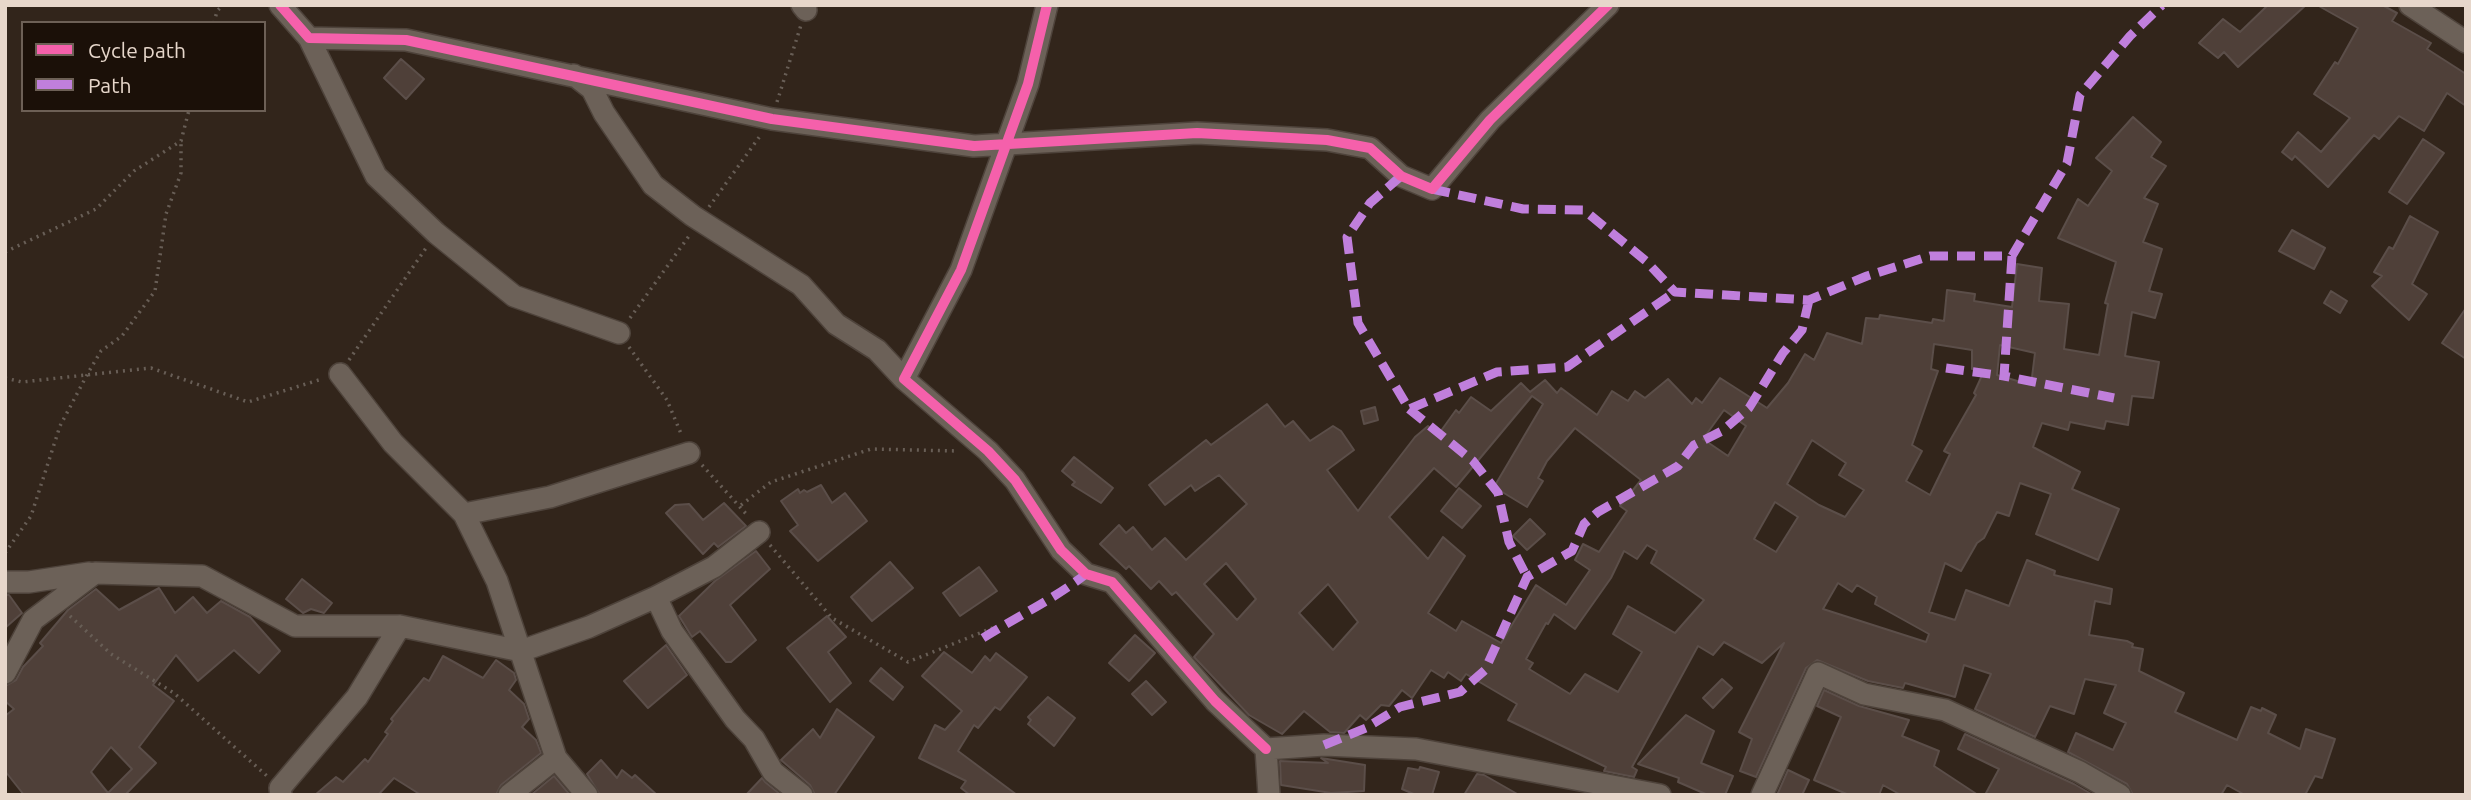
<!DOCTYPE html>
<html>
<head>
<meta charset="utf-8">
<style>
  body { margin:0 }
  #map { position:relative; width:2471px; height:800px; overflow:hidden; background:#32251b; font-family:Ubuntu,sans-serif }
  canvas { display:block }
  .frame { position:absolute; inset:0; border:7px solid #e7d7cb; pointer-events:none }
  .legend { position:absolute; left:21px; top:21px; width:245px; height:91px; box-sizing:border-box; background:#1b1008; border:2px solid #6d6056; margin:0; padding:9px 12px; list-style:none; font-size:21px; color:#e7d7cb }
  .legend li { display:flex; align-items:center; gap:14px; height:35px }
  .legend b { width:35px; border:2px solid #6d6056 }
</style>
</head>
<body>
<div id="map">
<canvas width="2471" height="800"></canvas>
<div class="frame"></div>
<ul class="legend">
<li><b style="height:9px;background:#f560ab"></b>Cycle path</li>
<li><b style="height:9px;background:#c07fdc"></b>Path</li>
</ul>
</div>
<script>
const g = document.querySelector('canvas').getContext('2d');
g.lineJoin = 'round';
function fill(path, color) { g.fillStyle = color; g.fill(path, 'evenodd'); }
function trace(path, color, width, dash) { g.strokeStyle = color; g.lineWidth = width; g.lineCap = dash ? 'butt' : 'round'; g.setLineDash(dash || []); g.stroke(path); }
const building = new Path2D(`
  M2268 5H2306L2238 67 2224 52 2218 58 2199 43 2223 19 2240 32Z
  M2317 5H2382L2397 13 2392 21 2431 43 2427 49 2466 74V106L2447 93 2424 131 2399 116 2379 139 2374 135 2328 187 2295 156 2292 160 2282 152 2298 132 2321 152 2350 118 2314 94 2335 62 2338 64 2358 28Z
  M401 59 424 79 406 99 384 78Z
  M2133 117 2161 142 2151 157 2166 166 2144 198 2158 204 2143 242 2162 249 2149 291 2162 294 2155 318 2132 312 2125 356 2159 362 2153 398 2132 396 2128 425 2106 421 2104 429 2070 422 2068 430 2042 423 2033 447 2080 472 2072 489 2119 509 2098 560 2036 534 2051 494 2020 483 2009 516 1997 512 1984 538 1977 543 1961 571 1945 563 1929 612 1955 620 1966 590 2009 606 2027 560 2055 571 2054 575 2112 589 2110 604 2095 601 2089 635 2127 641 2133 644 2132 647 2143 649 2139 671 2184 693 2175 712 2237 740 2251 707 2261 711 2262 708 2276 715 2268 733 2300 749 2306 729 2335 739 2322 778 2315 776 2305 795H2245L2227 785 2221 795H2133L2127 784 2068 752 2076 733 2113 750 2126 723 2104 713 2116 685 2085 679 2074 714 2050 706 2035 737 1975 709 1991 674 1964 665 1955 697 1905 683 1903 688 1868 681 1817 660 1806 668 1756 777 1740 771 1752 739 1739 732 1784 643 1762 663 1724 642 1713 655 1698 646 1632 767 1637 770 1634 777 1604 771 1606 767 1508 720 1517 704 1466 674 1461 681 1448 672 1444 678 1431 670 1412 698 1402 690 1389 706 1381 705 1366 720 1360 715 1344 733 1330 732 1304 711 1282 734 1249 715 1194 657 1214 634 1176 592 1172 595 1159 581 1151 589 1129 566 1126 569 1100 544 1119 525 1126 533 1133 527 1152 550 1165 538 1186 560 1247 504 1219 475 1195 491 1191 485 1165 505 1149 485 1206 440 1211 445 1267 404 1285 427 1293 421 1310 441 1333 426 1341 431 1354 450 1327 470 1358 511 1415 437 1428 426 1438 435 1456 410 1459 413 1471 397 1491 411 1521 383 1530 392 1545 380 1557 393 1561 388 1597 415 1612 391 1628 401 1635 391 1645 398 1668 379 1692 404 1696 398 1702 403 1720 378 1767 408 1788 383 1805 354 1814 360 1827 333 1862 344 1866 318 1879 319 1880 315 1932 323 1933 319 1944 321 1947 290 1975 294 1974 301 2012 307 2017 264 2042 268 2039 301 2069 304 2064 349 2099 355 2108 304 2105 303 2116 262 2058 238 2078 199 2088 206 2112 171 2096 158ZM1934 344 1972 350V369L1984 371 1974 393 1976 395 1944 451 1950 454 1930 495 1906 481 1922 451 1912 445 1938 371 1931 369ZM2000 345 2035 353 2031 385 1997 375ZM1532 396 1543 404 1494 487 1527 507 1543 481 1538 478 1547 461 1575 428 1641 480 1620 506 1627 511 1601 549 1599 552 1583 544 1575 560 1590 570 1566 605 1536 585 1501 643 1462 621 1456 631 1428 613 1465 556 1443 537 1428 559 1389 517 1434 468 1456 487ZM1724 410 1746 426 1728 456 1703 439ZM1812 440 1846 463 1839 475 1864 490 1845 517 1819 505 1787 484ZM1775 502 1798 517 1776 552 1754 539ZM1647 545 1657 551 1651 563 1704 600 1675 633 1628 606 1613 634 1642 652 1618 692 1585 674 1570 694 1529 669 1533 663 1526 659 1546 623 1548 624 1554 614 1575 629 1611 578 1624 551 1637 559ZM1226 563 1256 599 1237 620 1204 584ZM1838 583 1852 592 1857 585 1877 597 1875 604 1929 634 1926 642 1823 609ZM1328 584 1358 622 1333 650 1299 613Z
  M2423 139 2444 153 2407 204 2389 192Z
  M2410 216 2438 232 2412 284 2427 294 2409 320 2372 286 2382 276 2374 272 2389 247 2393 249Z
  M2292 230 2325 248 2314 269 2279 251Z
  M2331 291 2347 301 2340 313 2324 303Z
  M2466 308V359L2442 343Z
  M1375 407 1378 420 1364 424 1361 411Z
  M1074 457 1113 488 1101 503 1072 485 1075 482 1062 471Z
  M821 485 832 503 845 493 867 521 818 561 790 531 798 525 781 501 798 489 800 493 804 490 807 492Z
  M1459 488 1481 506 1462 528 1441 511Z
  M724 503 746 526 718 547 714 543 703 554 666 513 675 505 689 504 703 520Z
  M1530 519 1545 534 1527 550 1513 536Z
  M756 551 770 569 730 605 756 640 731 662H726L700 631 692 637 679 616 715 581Z
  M890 562 913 588 872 621 851 597Z
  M979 567 997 591 960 616 943 593Z
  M302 579 332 603 324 613 311 609 303 613 286 599Z
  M159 588 175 613 193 597 207 613 221 601 250 617 280 651 259 673 234 650 198 681 176 655 153 685 174 701 139 747 156 763 125 795H24L5 771V716L14 709 5 701V686L16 680 23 667 43 646 40 643 68 610 96 589 119 610ZM111 747 132 769 108 793 91 772Z
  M5 595H9L22 613 5 628Z
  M827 616 846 637 828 652 851 683 830 702 787 648Z
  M1135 635 1155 653 1129 681 1109 663Z
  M666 645 687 675 648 708 624 681Z
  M944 652 972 673 985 656 990 661 996 653 1027 677 1000 710 995 707 978 728 974 725 958 751 1017 795H970L961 788 966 781 919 758 935 725 945 730 962 711 922 676Z
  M443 656 483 678 496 660 514 673 516 680 509 690 524 704 529 719 522 727 536 740 541 753 501 785 496 795H421L394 778 378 795H315L336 777 343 782 365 759 368 762 388 734 385 732 393 721 391 719 424 678 429 681Z
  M881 668 903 687 893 700 870 681Z
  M1722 679 1732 688 1713 708 1703 698Z
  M1146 681 1166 702 1152 715 1132 694Z
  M1824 690 1859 706 1909 720 1902 736 1939 751 1934 766 1978 795H1901L1883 785 1879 795H1849L1814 780 1841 717 1817 706Z
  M1048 697 1075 718 1054 746 1028 724 1031 720 1028 717Z
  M837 709 874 737 834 795H815L810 785 781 760 813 729 820 738Z
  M1686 715 1714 731 1701 763 1733 776 1725 795H1708L1678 782 1679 778 1638 764Z
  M1965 734 2074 784 2093 795H1985L1999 769 1958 749Z
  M1321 758 1365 765 1364 791 1331 793 1281 785 1280 761 1328 763Z
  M601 760 617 778 622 770 632 778 635 775 657 795H600L587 774Z
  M1420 767 1439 772 1432 795H1416L1402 789 1408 768 1419 770Z
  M1788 770 1809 780 1802 795H1777Z
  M1477 774 1484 775 1519 795H1464Z
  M554 776 570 795H531Z
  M762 778 765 782 781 795H746Z`);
fill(building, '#4f4039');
trace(building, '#5b4e49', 2);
const minor = new Path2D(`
  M280 5 309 38 406 40 772 119 974 146 1197 133 1327 140 1370 148 1401 176 1432 189 1490 120 1608 5
  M802 5 806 10
  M1047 5 1028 84 961 270 904 379 988 451 1015 480 1061 550 1086 574 1112 582 1215 701 1266 749
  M2410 5 2466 42
  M309 38 376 176 436 233 514 296 619 333
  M574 75 592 89 604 113 653 185 693 216 801 285 836 324 877 350 904 379
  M340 374 393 443 464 514 497 581 556 758 587 795
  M464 514 550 497 689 453
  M5 582H29L89 573
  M656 597 672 631 735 719 754 739 773 772 802 795
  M5 673 33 620 95 573 202 576 295 626H400L521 651 589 627 656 597 714 567 759 532
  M281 795 280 788 357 697 400 626
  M509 795 556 758
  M1269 795 1266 749 1324 745 1416 749 1660 795
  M1762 795 1818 673 1864 694 1945 710 2080 772 2120 795`);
trace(minor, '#4e433b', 24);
trace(new Path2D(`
  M214 23 217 11 223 5
  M777 102 801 25
  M709 207 760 136
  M5 252 96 209 134 171 181 141 189 110
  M630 318 689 236
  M629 347 667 400 682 436
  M349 360 426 248
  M5 378 22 382 151 368 248 402 322 379
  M702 465 748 516
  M741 505 771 482 871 449 958 451
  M770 545 832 618 908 662 995 627
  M5 553 31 516 60 426 88 373 101 351 122 336 155 291 166 214 181 173V141
  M70 616 111 654 174 693 267 776`), '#685e56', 3.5, [2, 5]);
trace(minor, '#6c6158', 21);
trace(new Path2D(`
  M1401 176 1370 203 1347 237 1358 323 1409 409 1497 372 1567 367 1675 292
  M1432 189 1523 209 1584 210 1646 261 1675 292 1809 300 1867 276 1930 256H2012L2067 163 2080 95 2130 36 2162 5
  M2012 256 2004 376 2114 398
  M1946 368 2004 376
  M1409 409 1473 461 1498 493 1509 542 1527 577
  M983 638C1018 616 1054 599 1086 574
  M1324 745 1366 728 1400 707 1460 692 1485 670 1527 577 1572 551 1584 524 1598 512 1678 466 1694 445 1722 431 1749 408 1783 353 1802 330 1809 300`), '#c07fdc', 9, [18, 9]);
trace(new Path2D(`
  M280 5 309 38 406 40 772 119 974 146 1197 133 1327 140 1370 148 1401 176 1432 189 1490 120 1608 5
  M1047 5 1028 84 961 270 904 379 988 451 1015 480 1061 550 1086 574 1112 582 1215 701 1266 749`), '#f560ab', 10);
</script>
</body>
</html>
